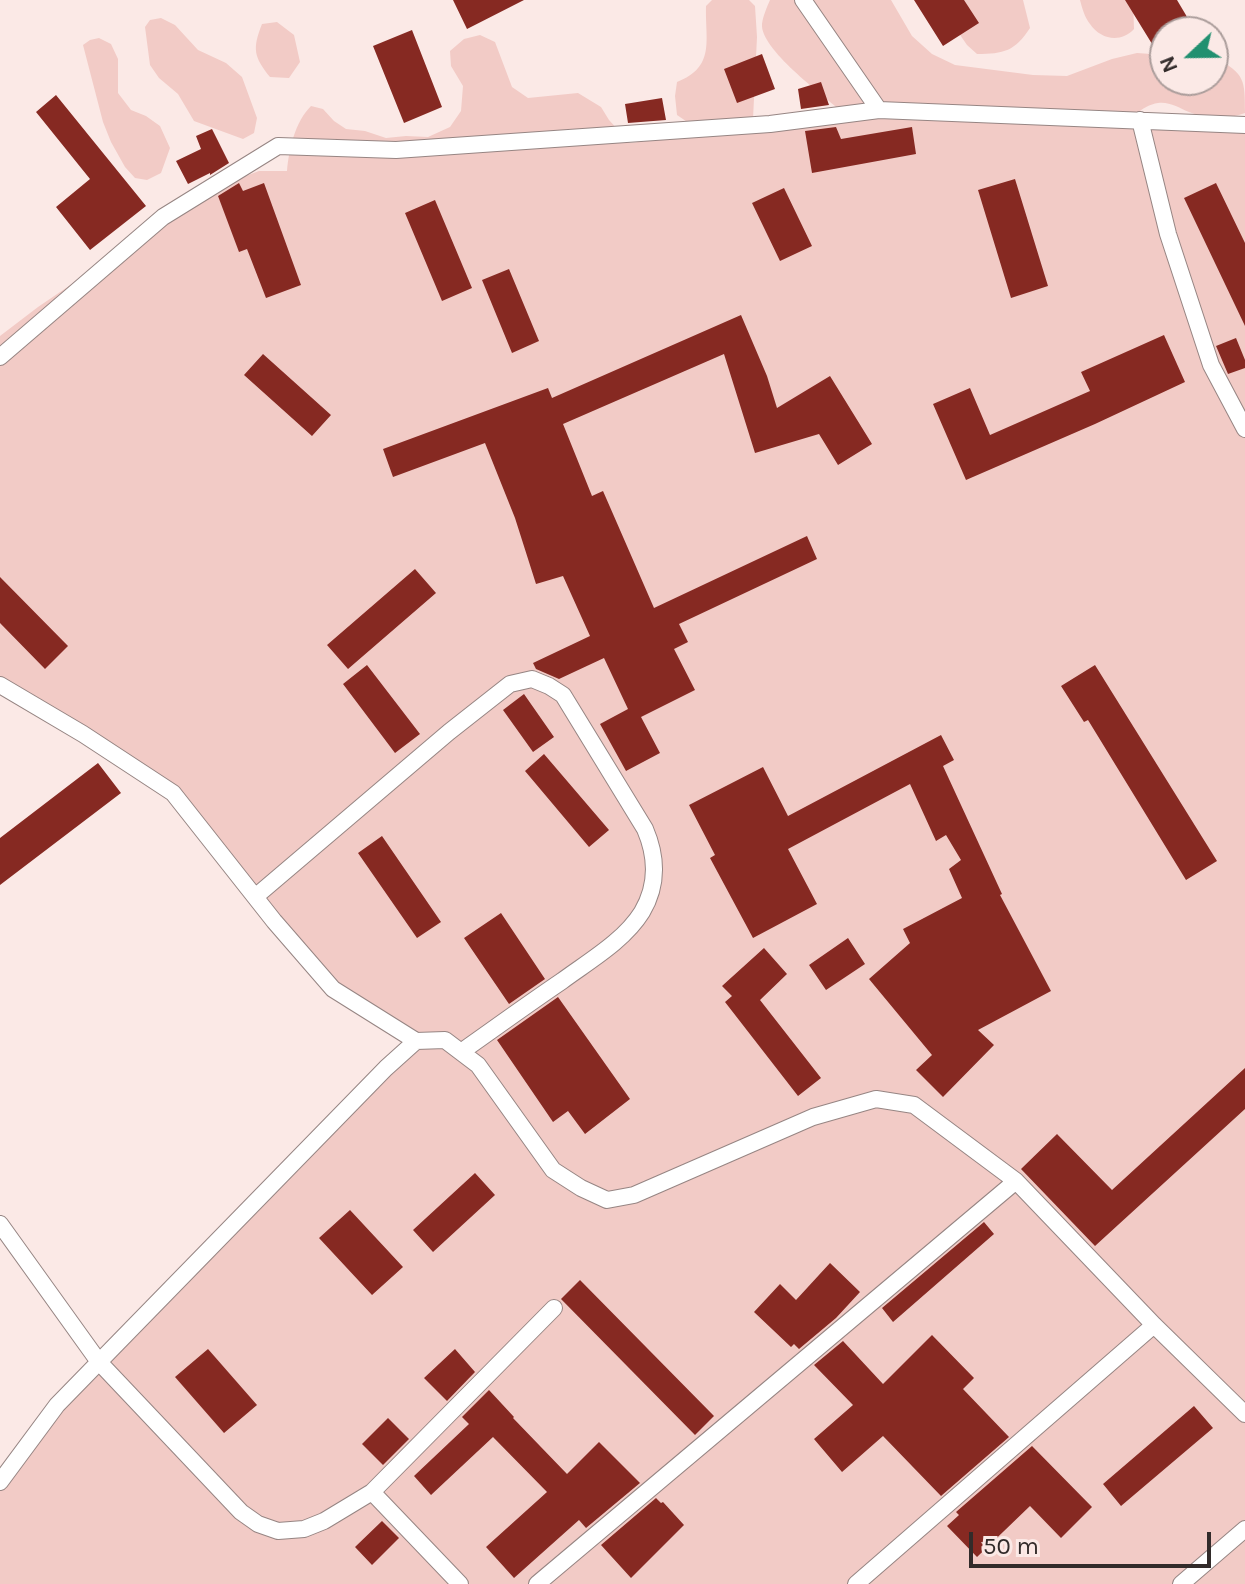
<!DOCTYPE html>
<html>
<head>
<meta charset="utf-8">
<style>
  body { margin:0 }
  #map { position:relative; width:1245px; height:1584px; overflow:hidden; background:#fbe9e6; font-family:Karla,sans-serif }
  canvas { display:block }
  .north { position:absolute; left:1149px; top:16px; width:80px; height:80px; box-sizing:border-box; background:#fbe9e6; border:2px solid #ab9d9b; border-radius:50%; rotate:248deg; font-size:22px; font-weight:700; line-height:32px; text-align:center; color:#322b2a }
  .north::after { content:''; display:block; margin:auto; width:28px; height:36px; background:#219070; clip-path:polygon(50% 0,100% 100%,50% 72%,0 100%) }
  .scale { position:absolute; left:969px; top:1532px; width:242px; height:36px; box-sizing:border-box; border:4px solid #322b2a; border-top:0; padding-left:10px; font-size:24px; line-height:28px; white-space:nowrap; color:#322b2a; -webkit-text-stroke:6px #fbe9e6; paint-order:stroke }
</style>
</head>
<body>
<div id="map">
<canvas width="1245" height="1584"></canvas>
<div class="north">N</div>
<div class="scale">50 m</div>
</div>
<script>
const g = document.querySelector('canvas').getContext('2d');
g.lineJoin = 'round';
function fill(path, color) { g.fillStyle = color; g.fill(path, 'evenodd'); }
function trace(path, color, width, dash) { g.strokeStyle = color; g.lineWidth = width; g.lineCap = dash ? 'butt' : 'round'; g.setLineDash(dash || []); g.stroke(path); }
fill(new Path2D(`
  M712 0H749L755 6 757 37 753 119 841 111C822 94 760 49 762 24 763 16 767 7 770 0H891L912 36 932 54 955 65 1033 75 1067 76 1112 59 1137 53 1165 55V80H1213V58H1216C1245 74 1245 80 1245 113 1228 120 1206 119 1189 112 1180 108 1168 101 1158 103 1150 104 1142 109 1136 114L1245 129V1584H0V1482L57 1405 416 1041 333 989 172 793 0 685V336L38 307 175 214 227 183 259 171H287C289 149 295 122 311 106L323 109 334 121 346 129 365 131 386 138 406 136 428 137 450 127 461 111 463 86 451 66 450 51 464 39 480 35 495 42 512 87 528 98 578 93 601 107 609 120 630 143 705 134 677 115 675 96 677 82C716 67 705 40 706 6Z
  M936 0H1023L1030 28C1015 51 1004 54 977 54L967 45Z
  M1080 0H1133L1134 29C1121 43 1101 40 1090 24 1085 18 1082 8 1080 0Z
  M161 18 175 25 198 50 226 63 242 77 257 118 254 133 243 139 194 121 178 94 159 78 150 65 145 27 150 20Z
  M277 22 294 35 300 62 289 78 270 77C254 57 252 49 262 24Z
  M99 38 111 44 118 59V93L131 110 146 116 160 126 170 148 161 173 147 180 135 178 125 167 111 142 103 122 83 45 90 40Z`), '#f2cbc6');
fill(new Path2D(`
  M453 0H524L467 29Z
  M914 0H964L979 23 943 46Z
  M1125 0H1177L1196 32H1165V65Z
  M412 30 442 107 404 123 373 46Z
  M762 54 775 89 737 103 724 69Z
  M821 82 829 105 801 109 798 89Z
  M56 95 146 206 90 250 56 207 90 179 36 112Z
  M662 98 666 120 628 123 625 104Z
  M836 127 841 139 912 127 916 154 812 173 805 131Z
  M212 129 229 163 210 175V173L188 184 176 161 201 149 196 136Z
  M1015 179 1048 286 1011 298 978 190Z
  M239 183 243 191 264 183 301 285 266 298 247 249 239 252 218 196Z
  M1216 183 1245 243V326L1184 198Z
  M784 188 812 246 780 261 752 203Z
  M435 200 472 288 442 301 405 213Z
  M509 269 539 341 512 353 482 280Z
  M741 315 767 376 777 408 830 376 872 444 838 465 819 434 755 453 724 354 563 424 592 496 603 491 654 608 807 536 817 559 679 624 688 642 674 649 695 690 641 717 660 753 626 771 600 724 628 709 604 658 559 679 536 669 533 663 590 636 563 576 536 584 515 518 485 443 393 477 383 449 548 388 552 398Z
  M1164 335 1185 382 1095 424 966 480 933 404 970 388 990 435 1090 391 1081 372Z
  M1236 338 1245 360V368L1228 374 1216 346Z
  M263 354 331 415 312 436 244 375Z
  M415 569 436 593 348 669 327 645Z
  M0 577 68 646 45 669 0 623Z
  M367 665 420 734 395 753 343 684Z
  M1095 665 1217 861 1186 880 1088 720 1084 722 1061 686Z
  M524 694 554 737 533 752 503 710Z
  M941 735 954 760 943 766 1002 894 1000 895 1051 991 978 1030 994 1045 943 1097 916 1070 932 1055 869 979 910 943 903 929 962 898 949 869 961 860 946 835 936 841 910 784 788 849 817 904 753 938 710 858 715 855 689 805 763 767 788 816Z
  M544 754 609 830 589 847 525 771Z
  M98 763 121 793 0 885V838Z
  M382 836 441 922 417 938 358 853Z
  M501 913 545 979 509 1004 464 938Z
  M848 938 865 964 826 990 809 965Z
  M764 948 787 974 760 1000 821 1078 798 1096 725 1002 732 996 722 986Z
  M558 997 630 1099 585 1134 568 1111 553 1122 497 1040Z
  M1245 1068V1109L1095 1246 1021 1169 1057 1134 1112 1190Z
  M475 1173 495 1195 433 1252 413 1230Z
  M350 1210 403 1267 372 1295 319 1238Z
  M984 1222 994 1234 893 1322 882 1308Z
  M830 1263 860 1292 836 1318 799 1349 794 1344 791 1347 754 1312 780 1284 796 1300Z
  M580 1280 714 1416 695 1435 561 1299Z
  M932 1335 974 1378 963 1389 1009 1437 941 1496 883 1436 842 1472 814 1439 853 1405 814 1365 843 1341 883 1384Z
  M208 1349 257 1405 224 1433 175 1377Z
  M455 1349 475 1372 447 1401 424 1378Z
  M489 1390 514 1417 513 1418 567 1474 599 1442 640 1483 586 1528 579 1520 514 1578 486 1547 547 1492 493 1437 431 1495 414 1476 469 1424 462 1417Z
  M1194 1406 1213 1428 1121 1506 1103 1484Z
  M388 1418 409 1439 383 1465 362 1444Z
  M1032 1446 1092 1507 1061 1538 1030 1506 977 1557 947 1526 959 1515 956 1512Z
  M656 1498 661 1503 663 1502 684 1525 631 1578 601 1545Z
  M382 1521 399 1538 372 1565 355 1547Z`), '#862922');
const service = new Path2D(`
  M803 0 879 110
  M1140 120 1168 234 1211 365 1245 429
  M0 357 163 217 278 146 396 150 770 124 879 110 1245 125
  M0 685 83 734 173 793 274 921 333 989 416 1041
  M255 897 449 732 510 684 532 679 549 686 563 695 645 829C657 857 658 885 642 912 624 941 589 961 562 981 528 1004 495 1028 461 1052
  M0 1224 99 1362 241 1512 258 1524 278 1531 304 1529 324 1521 372 1492 554 1308
  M0 1482 57 1405 386 1068 416 1041 445 1040 478 1065 553 1170 581 1188 607 1200 634 1195 813 1117 876 1099 914 1105 1016 1181 1154 1325 1245 1414
  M372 1492 460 1584
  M537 1584 1016 1181
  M856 1584 1154 1325
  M1181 1584 1245 1529`);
trace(service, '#968583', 18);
trace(service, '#fff', 16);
</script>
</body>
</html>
